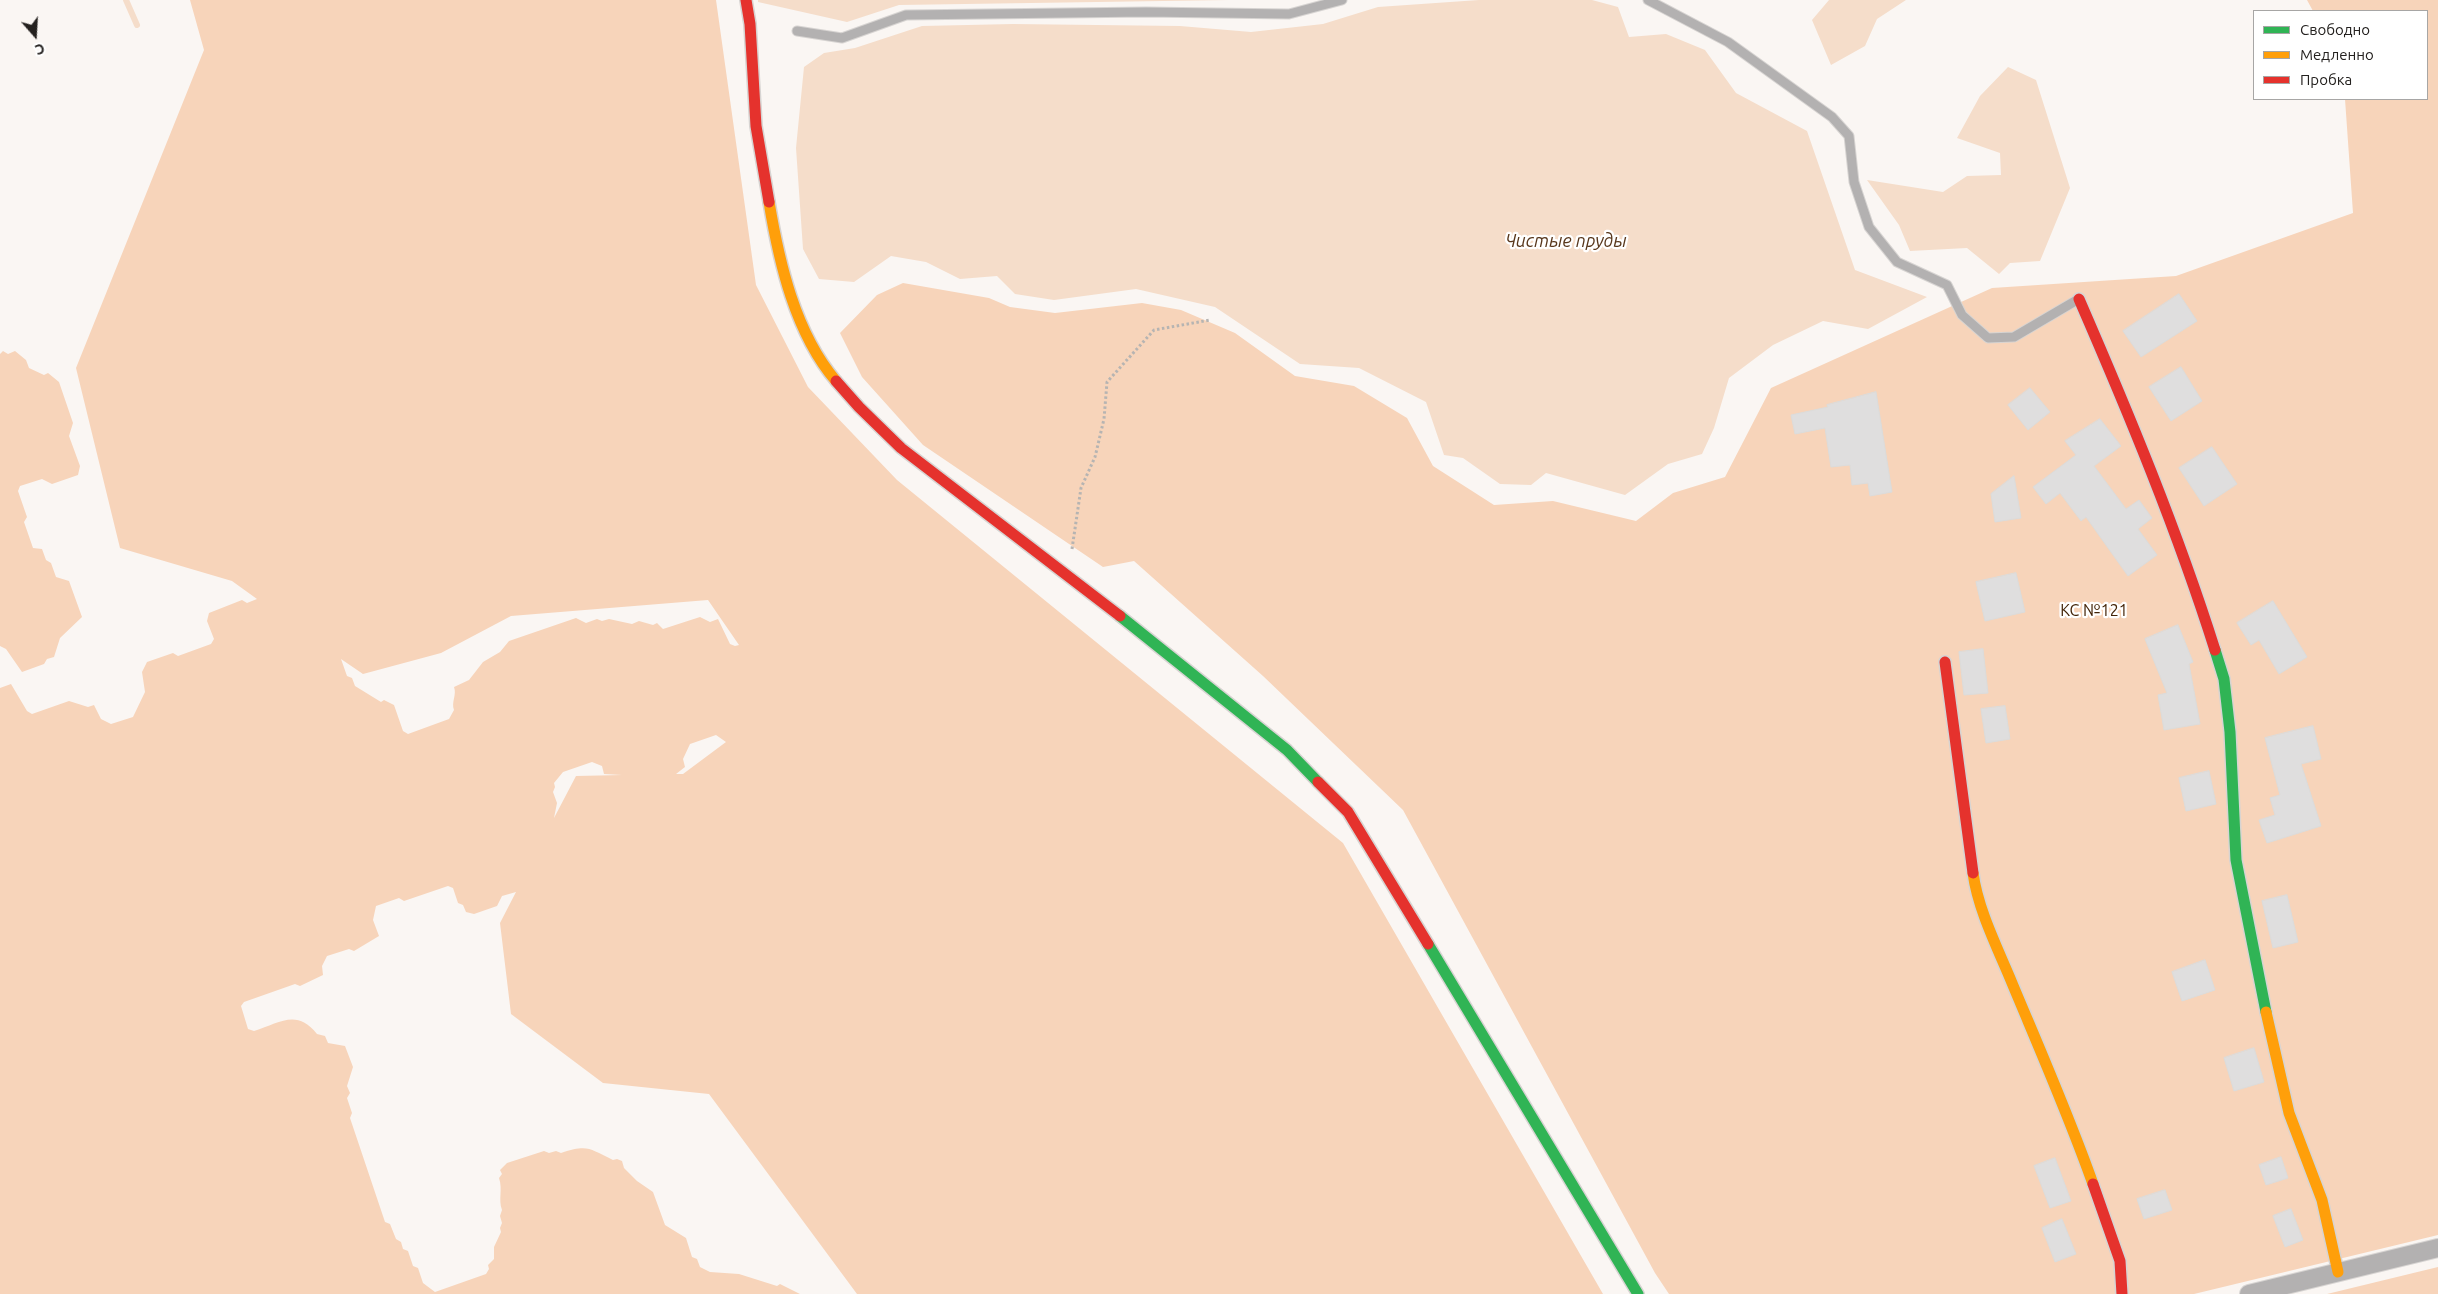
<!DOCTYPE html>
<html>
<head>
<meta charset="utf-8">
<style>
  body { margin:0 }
  #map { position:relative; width:2438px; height:1294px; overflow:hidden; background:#faf6f3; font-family:Ubuntu,sans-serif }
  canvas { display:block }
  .legend { position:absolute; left:2253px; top:10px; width:175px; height:90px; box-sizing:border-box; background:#fff; border:1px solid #a7a6a5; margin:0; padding:6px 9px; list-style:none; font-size:15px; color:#24211f }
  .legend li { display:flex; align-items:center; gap:10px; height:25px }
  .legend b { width:25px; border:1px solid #a7a6a5 }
  .north { position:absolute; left:10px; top:10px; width:50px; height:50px; -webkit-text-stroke:4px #fff; paint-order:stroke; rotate:161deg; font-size:14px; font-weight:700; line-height:20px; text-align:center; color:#24211f }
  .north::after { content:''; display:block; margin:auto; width:18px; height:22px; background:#24211f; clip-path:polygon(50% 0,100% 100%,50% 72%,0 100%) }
</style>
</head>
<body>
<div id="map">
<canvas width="2438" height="1294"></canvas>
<ul class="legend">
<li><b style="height:6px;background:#30b455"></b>Свободно</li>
<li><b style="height:6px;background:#ff9f0a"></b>Медленно</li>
<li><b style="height:6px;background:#e5322d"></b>Пробка</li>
</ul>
<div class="north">С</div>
</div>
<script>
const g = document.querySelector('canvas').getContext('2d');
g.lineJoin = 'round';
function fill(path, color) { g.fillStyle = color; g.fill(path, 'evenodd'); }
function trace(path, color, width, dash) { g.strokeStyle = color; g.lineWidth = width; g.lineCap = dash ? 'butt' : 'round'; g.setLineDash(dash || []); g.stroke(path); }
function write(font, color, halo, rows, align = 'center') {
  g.font = font + ' Ubuntu,sans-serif'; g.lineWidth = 4.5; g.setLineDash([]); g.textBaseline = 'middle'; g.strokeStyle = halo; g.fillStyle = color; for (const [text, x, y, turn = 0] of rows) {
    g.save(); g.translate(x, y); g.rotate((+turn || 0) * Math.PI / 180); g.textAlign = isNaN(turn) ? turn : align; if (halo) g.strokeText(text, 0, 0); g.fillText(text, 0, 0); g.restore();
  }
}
fill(new Path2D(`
  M190 0H716L756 285 808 387 897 480 1343 843 1603 1294H857L709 1094 603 1083 511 1014 500 923 516 892 502 896 497 906 474 914 466 912 463 905 458 903 453 888 448 886 404 901 399 898 376 906 373 920 379 936 354 951 349 949 327 956 322 966 323 975 300 986 295 984 244 1002 241 1006 248 1029 254 1031C279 1023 297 1008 317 1034L325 1036 328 1043 345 1046 353 1067 347 1086 350 1093 347 1098 352 1113 350 1118 385 1222 390 1224 396 1239 401 1242 403 1249 408 1251 413 1266 418 1268 423 1283 435 1292 486 1274 489 1269 488 1265 494 1259V1247L501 1232 500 1228 502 1223 500 1216 502 1210C498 1199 503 1190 499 1178L502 1174 500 1170 507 1163 544 1151 549 1153 556 1151 561 1153C589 1144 589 1149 613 1160L617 1159 622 1161 624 1168 637 1181 653 1192 665 1225 686 1238 692 1257 697 1259 700 1267 710 1272 739 1274 777 1286 780 1284 800 1294H0V688L11 684 27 711 32 714 69 701 88 707 94 705 101 719 111 724 133 717 145 692 142 672 147 662 173 653 178 656 211 644 214 639 207 621 209 613 242 600 247 603 257 599 232 581 120 548 76 368 204 50ZM708 600 739 645 735 646 730 644 718 619 710 622 700 617 663 629 657 623 653 625 639 621 632 624 609 619 602 621 597 619 586 623 576 618 509 641 500 652 483 662 469 680 454 687C457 695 451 702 454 710L449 719 408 734 403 731 394 705 384 700 381 702 355 686 352 678 347 676 341 659 363 674 441 653 511 616ZM716 735 726 742 683 774H676L685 767 683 759 690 744ZM592 762 602 766 604 774 622 775 576 776 554 818 557 803 553 792 555 787 554 783 563 772Z
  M2307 0H2438V1235L2194 1294H1669L1655 1273 1403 810 1263 676 1134 561 1103 567 923 445 862 377 840 333 877 295 903 283 989 298 1010 307 1055 313 1142 303 1181 310 1235 333 1295 376 1354 386 1407 418 1433 466 1494 505 1553 501 1636 521 1673 493 1725 477 1771 388 1992 288 2176 276 2353 213 2345 99H2427V11H2313Z
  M3 351 8 354 15 351 26 360 29 368 44 375 48 373 59 382 73 423 69 436 80 466 78 475 52 484 42 479 20 486 18 491 27 517 24 522 33 548 42 549 46 560 51 563 56 577 69 581 82 617 60 638 54 657 47 659 44 664 22 672 6 649 0 646V354Z
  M2438 1267V1294H2327Z`), '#f7d4ba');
fill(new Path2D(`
  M758 0H1229L899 5 847 22 758 2Z
  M1479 0H1592L1618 7 1629 37 1666 34 1705 50 1736 93 1807 131 1855 270 1927 297 1868 329 1823 321 1773 345 1729 378 1714 428 1702 454 1668 464 1625 495 1546 473 1531 485 1500 484 1463 458 1444 455 1426 402 1359 368 1300 364 1215 307 1136 289 1054 300 1015 294 997 276 960 279 926 262 891 256 854 282 819 279 803 249 796 148 804 67 824 53 855 48 922 26 1013 24 1180 26 1251 32 1323 24 1378 7Z
  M1829 0H1906L1877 19 1865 46 1831 65 1812 20Z
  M2008 67 2036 80 2070 188 2040 261 2010 263 1999 274 1967 248 1910 251 1899 225 1867 180 1943 192 1967 176 2001 175 2000 153 1957 138 1980 96Z`), '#f5ddca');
trace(new Path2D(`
  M126 0 137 25`), '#f5ddca', 6);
const building = new Path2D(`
  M2179 294 2197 321 2141 357 2123 331Z
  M2181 367 2202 401 2171 421 2149 387Z
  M2030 388 2050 412 2028 430 2008 405Z
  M1876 392 1892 492 1870 496 1868 483 1852 485 1850 465 1831 467 1825 428 1795 434 1791 415 1828 407 1827 405Z
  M2100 419 2121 446 2094 466 2126 509 2139 500 2152 518 2138 529 2157 555 2128 576 2086 517 2081 521 2060 493 2046 504 2033 487 2076 455 2065 441Z
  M2212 447 2237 484 2204 506 2179 468Z
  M2014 476 2021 518 1995 522 1991 494Z
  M2016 573 2025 612 1985 621 1976 582Z
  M2273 601 2307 657 2279 674 2259 640 2251 645 2237 623Z
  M2178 625 2193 662 2189 664 2200 724 2164 730 2158 695 2167 693 2145 639Z
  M1983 649 1988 693 1964 695 1959 652Z
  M2005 706 2010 739 1986 743 1981 709Z
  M2313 726 2321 759 2301 764 2321 826 2267 843 2259 820 2275 815 2270 798 2280 795 2265 738Z
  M2209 771 2216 804 2186 811 2179 778Z
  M2287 895 2298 942 2273 948 2262 901Z
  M2205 960 2215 990 2182 1001 2172 972Z
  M2254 1048 2264 1082 2234 1091 2224 1058Z
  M2281 1157 2288 1178 2266 1185 2259 1165Z
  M2055 1158 2071 1201 2050 1208 2034 1166Z
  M2165 1190 2172 1210 2144 1219 2137 1199Z
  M2291 1209 2303 1240 2285 1247 2273 1216Z
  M2062 1219 2076 1254 2055 1262 2042 1228Z`);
fill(building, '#dfdede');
trace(building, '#dcdcdb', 1);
const lane = new Path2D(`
  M1648 0 1728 42 1832 117 1849 136 1854 182 1869 227 1897 262 1947 285 1962 315 1988 338 2014 337 2077 300
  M797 31 842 38 906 15 1146 12 1289 14 1342 0`);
const street = new Path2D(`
  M2249 1294 2438 1248`);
const fast = new Path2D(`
  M1120 616 1287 750 1318 782
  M2215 650 2224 679 2230 732 2236 860 2266 1012
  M1428 944 1638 1294`);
const slow = new Path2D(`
  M769 202C779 262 795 333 836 381
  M1973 873C1978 910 1998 949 2012 983 2040 1050 2069 1116 2093 1184
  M2266 1012 2289 1113 2322 1200 2338 1272`);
const jam = new Path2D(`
  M746 0 750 24 756 126 769 202
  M2079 299C2129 414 2177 530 2215 650
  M836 381 859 407 901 448 1120 616
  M1945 662 1973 873
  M1318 782 1348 812 1428 944
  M2093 1184 2120 1261 2122 1294`);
trace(lane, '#d7d4d2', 11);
trace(street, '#d7d4d2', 20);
trace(fast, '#d7d4d2', 14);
trace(slow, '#d7d4d2', 14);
trace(jam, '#d7d4d2', 14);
trace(new Path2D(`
  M1072 549 1081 488 1095 457 1104 419 1107 382 1154 330 1210 320`), '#b6b4b2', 3, [2.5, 2.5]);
trace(lane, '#b3b1b1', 9);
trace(street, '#b3b1b1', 18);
trace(fast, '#30b455', 11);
trace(slow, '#ff9f0a', 11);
trace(jam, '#e5322d', 11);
write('16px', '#432408', '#fff', [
  ["КС №121",2094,611]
]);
write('italic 18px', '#58371c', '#fff', [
  ["Чистые пруды",1566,241]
]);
</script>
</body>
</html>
